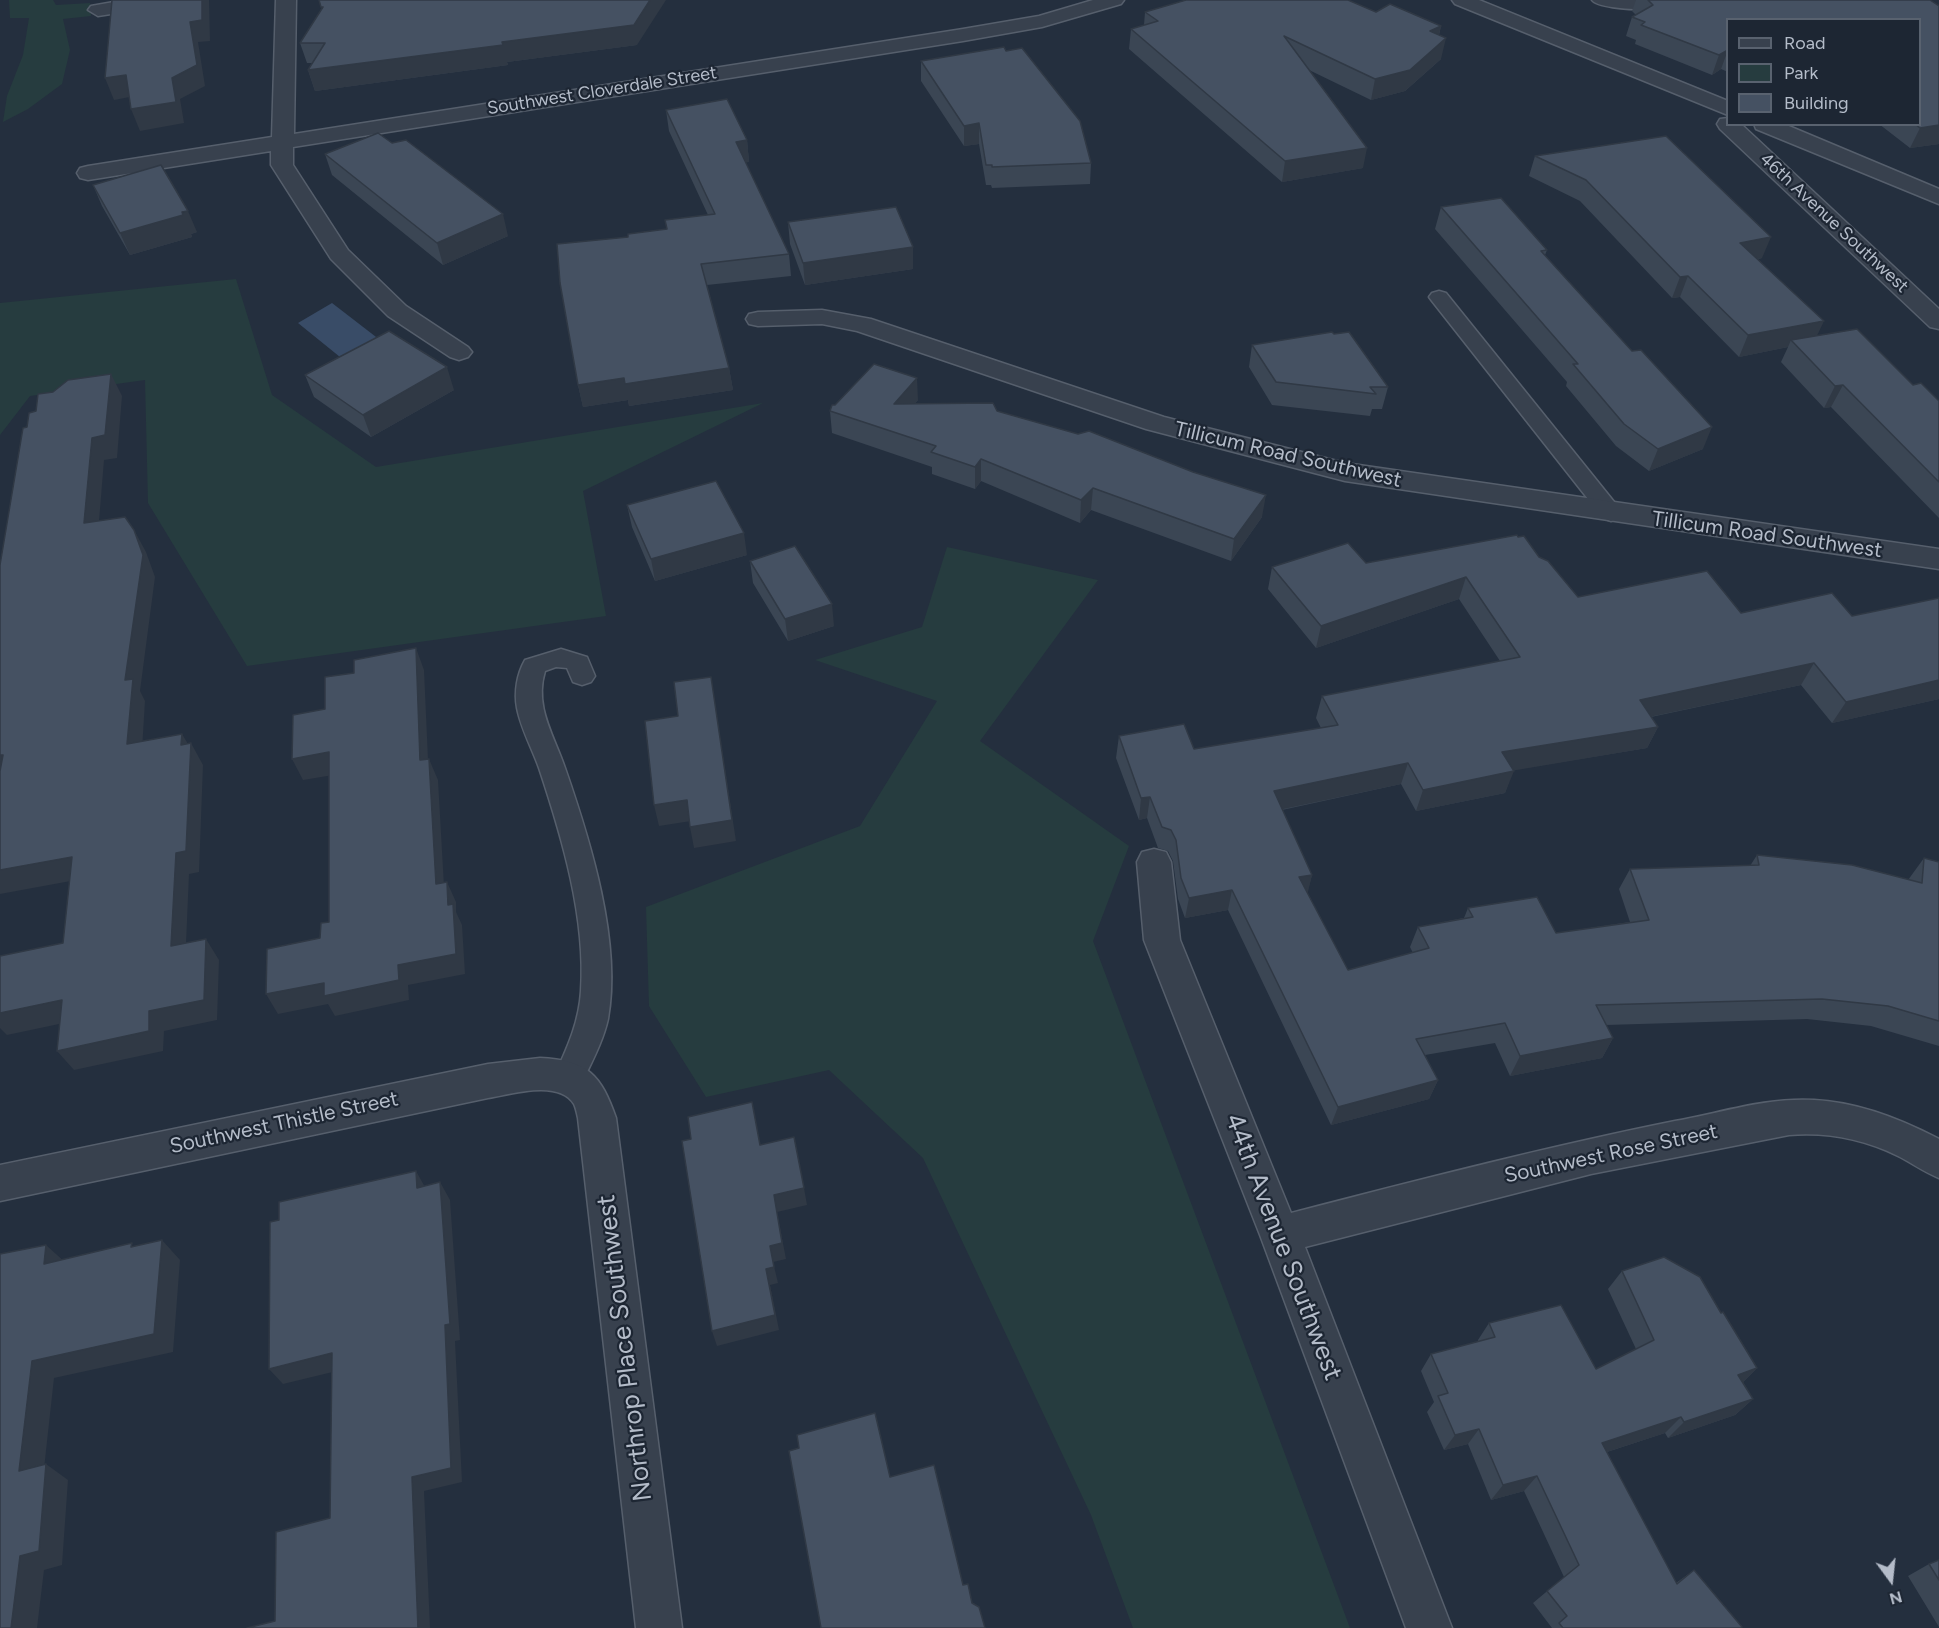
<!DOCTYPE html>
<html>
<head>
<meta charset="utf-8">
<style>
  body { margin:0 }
  #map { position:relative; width:1939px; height:1628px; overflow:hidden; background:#242f3e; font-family:Figtree,sans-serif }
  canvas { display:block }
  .legend { position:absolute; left:1726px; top:18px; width:195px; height:108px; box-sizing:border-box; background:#1d2633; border:2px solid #59626f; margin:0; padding:8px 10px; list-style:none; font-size:18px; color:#b4bcc9 }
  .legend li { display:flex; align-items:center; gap:12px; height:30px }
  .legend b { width:30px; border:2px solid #59626f }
  .north { position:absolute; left:1861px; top:1550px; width:60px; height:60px; -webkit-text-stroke:4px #1d2633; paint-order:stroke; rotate:165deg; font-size:16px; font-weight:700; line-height:24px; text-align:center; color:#b4bcc9 }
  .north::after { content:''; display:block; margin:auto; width:21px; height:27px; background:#b4bcc9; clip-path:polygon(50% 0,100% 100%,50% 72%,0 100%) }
</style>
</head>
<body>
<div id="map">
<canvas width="1939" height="1628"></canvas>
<ul class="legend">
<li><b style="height:8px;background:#38414e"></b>Road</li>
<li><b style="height:16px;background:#263c3f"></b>Park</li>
<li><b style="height:16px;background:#455162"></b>Building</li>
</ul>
<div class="north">N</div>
</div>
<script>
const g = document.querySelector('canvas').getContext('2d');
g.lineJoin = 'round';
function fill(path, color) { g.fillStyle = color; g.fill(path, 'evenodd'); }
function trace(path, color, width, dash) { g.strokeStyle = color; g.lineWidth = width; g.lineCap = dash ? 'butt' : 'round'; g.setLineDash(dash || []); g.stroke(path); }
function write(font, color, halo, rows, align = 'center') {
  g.font = font + ' Figtree,sans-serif'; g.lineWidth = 4.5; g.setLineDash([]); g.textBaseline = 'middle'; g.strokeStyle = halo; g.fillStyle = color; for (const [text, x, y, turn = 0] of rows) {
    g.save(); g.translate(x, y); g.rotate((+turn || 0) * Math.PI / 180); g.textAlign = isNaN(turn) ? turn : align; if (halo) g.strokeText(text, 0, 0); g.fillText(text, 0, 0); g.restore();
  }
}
fill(new Path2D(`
  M9 0H53L56 5 90 3 91 16 63 19 70 50 62 84 28 109 3 122 7 96 23 55 29 18H10Z
  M236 279 272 395 376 467 763 403 583 491 606 616 247 666 148 503 145 380 30 396 0 435V303Z
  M947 547 1098 580 980 741 1129 846 1093 941 1350 1628H1133L1091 1515 923 1158 829 1070 706 1097 649 1006 646 907 860 826 937 701 815 660 922 627Z`), '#263c3f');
fill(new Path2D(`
  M332 303 380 340 340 357 298 323Z`), '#394c67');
const service = new Path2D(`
  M1439 291 1446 293 1619 508 1622 513 1619 518 1611 521 1603 518 1432 301 1429 297 1432 293Z
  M561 649 587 657 595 676 591 682 582 685 573 682 567 668 556 667 545 671C534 707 554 735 565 768 590 840 622 942 608 1019 603 1042 590 1065 580 1087L569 1090 558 1087 554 1077C567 1048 579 1023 581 991 586 918 562 837 539 768 532 748 521 729 517 708 514 692 517 674 525 660Z`);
const minor = new Path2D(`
  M125 0H173L163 6 98 16 88 10 91 6Z
  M276 0H296L294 134 963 29 1039 16 1093 0H1124L1121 4 1042 27 963 41 293 147V165L348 250 406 306 468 347 472 352 468 357 459 360 450 357 388 316 331 259 271 165V151L88 180 80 178 77 173 80 168 88 166 272 137Z
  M1452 0H1479L1728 101V115L1455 4Z
  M1592 0H1708C1699 12 1601 13 1592 0Z
  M1728 118V124H1741L1939 309V329L1930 327 1720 129 1717 124 1720 119Z
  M1754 124H1784L1939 189V204L1756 129Z
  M822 310 871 319 1164 417 1345 463 1939 549V569L1345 481 1146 429 857 331 822 324 758 326 749 324 746 319 749 314 758 312Z
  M1154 849 1166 852 1171 862 1180 940 1291 1213C1419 1180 1546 1147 1675 1121 1720 1113 1768 1097 1814 1100 1857 1102 1901 1119 1939 1139V1178C1924 1172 1912 1163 1898 1156 1864 1139 1826 1132 1789 1135L1591 1174 1305 1247 1452 1628H1406L1260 1235 1144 940 1137 862 1142 852Z
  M540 1058C588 1060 601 1075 616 1118L682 1628H636L578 1118C577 1114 576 1108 574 1104 559 1079 511 1094 488 1098L0 1201V1165L488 1064Z`);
trace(service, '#565f6c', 3);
trace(minor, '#565f6c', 3);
fill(service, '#38414e');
fill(minor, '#38414e');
fill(new Path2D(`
  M1636 0H1930L1939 144 1910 148 1879 124H1920V20H1728V72L1721 69 1712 75 1635 44 1636 40 1626 36 1632 17 1636 15 1632 11Z
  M1145 12H1376L1441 26 1439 35 1441 59 1405 91 1371 100 1309 70 1363 168 1282 182 1129 49 1131 29 1144 25Z
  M300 43 637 45 507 62 508 65 315 91 308 70 313 63H307Z
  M921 61 1091 163 1090 184 992 188 991 185H986L979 144 964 146 921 81Z
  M666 110 747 140 749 162H745L789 254 791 276 707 285 729 368 733 390 629 406 628 400 583 407 578 385 628 237 667 229 708 215 669 131Z
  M325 154 508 236 443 265 332 175Z
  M1535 156 1762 258 1758 259 1817 336 1913 385 1939 401V518L1831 407 1824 408 1781 362 1788 347 1739 357 1680 297 1672 298 1580 201 1529 176Z
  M93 185 197 232 191 234 192 237 130 255 102 206Z
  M1441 207 1547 250 1545 255 1703 449 1649 471 1616 446 1566 386 1567 382 1435 229Z
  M788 222 913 269 805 285 790 244Z
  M1334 334 1388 387 1382 409H1372L1370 416 1272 405 1249 367 1252 345Z
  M305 375 454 390 371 437 314 397Z
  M918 400 914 404 997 411 1262 517 1231 561 1091 510 1080 523 981 481 975 489 932 474V467L832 433 830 411Z
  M627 505 747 555 655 581 632 527Z
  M1518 537 1578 597 1741 613 1852 616 1939 598V699L1832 723 1801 685 1651 717 1658 727 1647 748 1513 770 1505 793 1416 811 1401 784 1282 810 1312 875 1307 893 1348 970 1413 953 1410 947 1418 927 1464 918 1468 908 1556 933 1630 922 1619 889 1630 869 1750 866 1757 855 1908 880 1924 858 1939 862V1046L1871 1026 1807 1019 1606 1025 1613 1038 1602 1058 1510 1076 1495 1043 1425 1055 1438 1080 1429 1099 1331 1125 1228 910 1185 918 1178 899 1173 861 1168 851 1158 848 1147 818 1139 820 1116 758 1119 736 1194 749 1321 728 1316 718 1322 696 1500 661 1459 599 1316 648 1268 589 1272 567 1366 563Z
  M750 561 834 626 788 641 753 583Z
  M1622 1271 1721 1313 1757 1368 1743 1382 1753 1399 1735 1415 1668 1438 1665 1433 1607 1452 1676 1583 1694 1570 1741 1628H1552L1533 1603 1564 1577 1524 1491 1491 1500 1468 1444 1444 1450 1427 1412 1434 1402 1421 1371 1431 1354 1478 1342V1340L1489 1323 1596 1369 1636 1349 1608 1289Z
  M1939 1560V1627L1908 1576 1929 1564Z`), '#3b4654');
fill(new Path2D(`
  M202 0H209L210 41 198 42 205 86 180 99 184 123 140 131 131 109 190 22Z
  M650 0H666L637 45 507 62 508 65 315 91 308 70 502 42Z
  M1441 26 1436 46 1430 31Z
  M1446 38 1441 59 1405 91 1371 100 1375 79Z
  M1728 50 1721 69 1712 75 1719 55Z
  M126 75 135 96 114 100 105 78Z
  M979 123V144L964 146V126Z
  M1939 125V144L1910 148 1920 128Z
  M747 140 749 162 738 164 736 142Z
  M1367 148 1363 168 1282 182 1285 161Z
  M188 211 197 232 191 234 192 237 130 255 120 233Z
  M503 214 508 236 443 265 437 243Z
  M1771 237 1762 258 1731 264 1740 243Z
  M913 247V269L805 285 803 263Z
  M1688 276 1680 297 1672 298 1680 277Z
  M1824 321 1814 342 1791 340 1788 347 1739 357 1748 335Z
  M447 367 454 390 371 437 363 415Z
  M729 368 733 390 629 406 628 400 583 407 578 385 624 378Z
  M111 374 122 396 117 458 104 460 97 546 84 523 92 438Z
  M917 378 918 400 895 427 894 404Z
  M1843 385 1831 407 1824 408 1835 386Z
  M1712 427 1703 449 1649 471 1658 449Z
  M981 459V481L975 489V467Z
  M1093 488 1091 510 1080 523 1081 500Z
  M1266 495 1262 517 1231 561 1234 539Z
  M134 530 146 552 155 577 140 691 145 701 141 766 127 744 125 680Z
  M744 533 747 555 655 581 651 559Z
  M1466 577 1459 599 1316 648 1321 626Z
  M832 604 834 626 788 641 785 619Z
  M416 648 424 670 429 782 420 760Z
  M1814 663 1801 685 1630 721 1640 700Z
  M711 677 736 841 694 848 690 827Z
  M1939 680V699L1832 723 1846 702Z
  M1658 727 1647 748 1493 774 1502 752Z
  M182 734 191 749V743L203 765 199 872 189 874 185 967 171 946Z
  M329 752 339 774 303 780 292 759Z
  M0 755H3L0 780Z
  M429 759 438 780 445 904 436 884Z
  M1408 763 1401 784 1269 812 1274 791Z
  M1514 771 1505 793 1416 811 1423 790Z
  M1150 797 1147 818 1139 820 1141 798Z
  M687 800 691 821 659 826 654 805Z
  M72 857 87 878 0 894V870Z
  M1312 875 1307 896 1299 877Z
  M447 882 456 902V912L462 925 465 974 408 985 409 1000 335 1016 328 1004 278 1014 266 994 398 965 448 905Z
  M1232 890 1228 910 1185 918 1189 898Z
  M206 939 219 960 217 1020 164 1031 163 1051 74 1070 57 1051 149 1011Z
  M62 1000 78 1020 7 1035 0 1028V1013Z
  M1613 1038 1602 1058 1510 1076 1520 1056Z
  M1438 1080 1429 1099 1331 1125 1338 1107Z
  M416 1171 426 1189 417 1188Z
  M440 1182 450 1200 460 1340 455 1341 462 1482 424 1491 430 1628H418L412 1477 445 1325Z
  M804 1188 807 1205 777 1212 786 1259 773 1262 778 1283 770 1285 779 1330 717 1346 712 1331 766 1269 770 1246 774 1195Z
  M162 1240 180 1260 173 1352 54 1378 42 1487 19 1471 32 1361Z
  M46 1245 67 1264H44Z
  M332 1353 345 1369 283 1384 269 1369Z
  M1757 1368 1740 1385 1738 1375Z
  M1753 1399 1735 1415 1668 1438 1684 1422Z
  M1681 1417 1665 1433 1588 1458 1602 1443Z
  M1479 1429 1468 1444 1444 1450 1455 1435Z
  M46 1464 68 1480 62 1565 44 1570 37 1628H11L20 1556Z
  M1537 1476 1524 1491 1491 1500 1503 1485Z`), '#303945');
const building = new Path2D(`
  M112 0H202V20L190 22 197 65 172 78 176 102 131 109 126 75 105 78Z
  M319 0H650L634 25 502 42 503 45 308 70 325 43H300L323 7H321Z
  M1186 0H1348L1376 12 1390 4 1441 26 1430 31 1446 38 1410 70 1375 79 1284 36 1367 148 1285 161 1131 29 1158 21 1145 12Z
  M1648 0H1930L1939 6V125L1920 128 1915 124H1920V20H1728V50L1719 55 1641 25 1645 22 1632 17 1653 5Z
  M1004 47 1006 51 1022 48 1080 121 1091 163 992 167V165H986L979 123 964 126 921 61Z
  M727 99 747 140 736 142 789 254 701 264 729 368 625 384 624 378 578 385 560 283 557 244 628 237V234L667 229 665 220 715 214 666 110Z
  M378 133 392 143 406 140 503 214 437 243 325 154Z
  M1666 136 1771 237 1740 243 1824 321 1748 335 1688 276 1680 277 1586 180 1535 156Z
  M161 165 188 211 182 212 183 215 120 233 93 185Z
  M1501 198 1547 250 1541 251 1632 351 1641 350 1712 427 1658 449 1624 424 1573 364H1578L1441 207Z
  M896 207 913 247 803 263 788 222Z
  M1857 329 1913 385 1921 383 1939 401V482L1843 385 1835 386 1791 340Z
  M389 331 447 367 363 415 305 375Z
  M1332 332 1334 334 1349 332 1388 387H1370L1376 394 1276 382 1252 345Z
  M874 364 917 378 894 404 993 403 997 411 1078 434 1089 431 1193 472 1266 495 1234 539 1093 488 1081 500 981 459 975 467 931 452 936 446 830 411 832 405H835Z
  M111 374 105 435 92 438 84 523 125 517 134 530 143 555 125 680 133 679 127 744 182 734 181 745 191 743 186 851 176 853 171 946 206 939 204 1000 149 1011V1031L57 1051 62 1000 0 1013V956L63 943 72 857 0 870V771L3 755H0V565L23 428 27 427 29 413 36 411 38 394 53 392 68 380Z
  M716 481 744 533 651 559 627 505Z
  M1517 535 1518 537 1524 536 1539 557 1548 561 1578 597 1707 571 1741 613 1832 593 1852 616 1939 598V680L1846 702 1814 663 1640 700 1658 727 1502 752 1514 771 1423 790 1408 763 1274 791 1312 875 1299 877 1348 970 1429 948 1418 927 1473 917 1468 908 1537 897 1556 933 1649 920 1630 869 1759 865 1757 855 1852 865 1922 883 1924 858 1939 862V1021L1888 1006 1822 999 1596 1005 1613 1038 1520 1056 1505 1023 1416 1039 1438 1080 1338 1107 1232 890 1189 898 1181 878 1176 840 1171 830 1162 827 1150 797 1141 798 1119 736 1184 724 1194 749 1338 725 1322 696 1520 657 1466 577 1321 626 1272 567 1348 543 1366 563Z
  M795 546 832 604 785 619 750 561Z
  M416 648 420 760 429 759 436 884 447 882 448 905 453 904 456 954 398 965 399 980 324 996V983L266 994 267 949 320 938 321 923 329 922V752L292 759 293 715 325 709V677L354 673V660Z
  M711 677 732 820 690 827 687 800 654 805 645 721 678 716 674 682Z
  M752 1102 760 1145 794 1137 804 1188 774 1195 782 1243 770 1246 774 1267 766 1269 775 1315 712 1331 682 1141 691 1139 688 1117Z
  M416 1171 417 1188 440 1182 450 1324 445 1325 451 1468 412 1477 418 1628H247L275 1621 276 1532 330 1518 332 1353 269 1369 270 1222 279 1220V1202Z
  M162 1240 154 1334 32 1361 19 1471 46 1464 39 1551 20 1556 11 1628H0V1254L46 1245 44 1264 132 1243 131 1247Z
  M1664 1257 1700 1277 1721 1313 1723 1312 1757 1368 1738 1375 1753 1399 1684 1422 1681 1417 1602 1443 1677 1584 1694 1570 1742 1627 1741 1628H1563L1559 1623 1567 1616 1547 1591 1579 1565 1537 1476 1503 1485 1479 1429 1455 1435 1438 1396 1448 1393 1431 1354 1495 1337 1489 1323 1561 1305 1596 1369 1654 1340 1622 1271Z
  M875 1413 890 1477 934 1465 963 1585 968 1584 972 1603 979 1607 985 1628H821L789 1451 799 1448 797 1435Z
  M1939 1560V1580L1929 1564Z`);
fill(building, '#455162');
trace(building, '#303945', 1.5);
write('18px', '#b4bcc9', '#1d2633', [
  ["Southwest Cloverdale Street",602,91,-9],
  ["46th Avenue Southwest",1834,223,43]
]);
write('21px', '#b4bcc9', '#1d2633', [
  ["Tillicum Road Southwest",1288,455,13],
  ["Tillicum Road Southwest",1767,535,8],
  ["Southwest Thistle Street",284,1123,-12],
  ["Southwest Rose Street",1611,1154,-12]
]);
write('26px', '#b4bcc9', '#1d2633', [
  ["44th Avenue Southwest",1283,1247,69],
  ["Northrop Place Southwest",625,1348,-97]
]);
</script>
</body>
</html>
